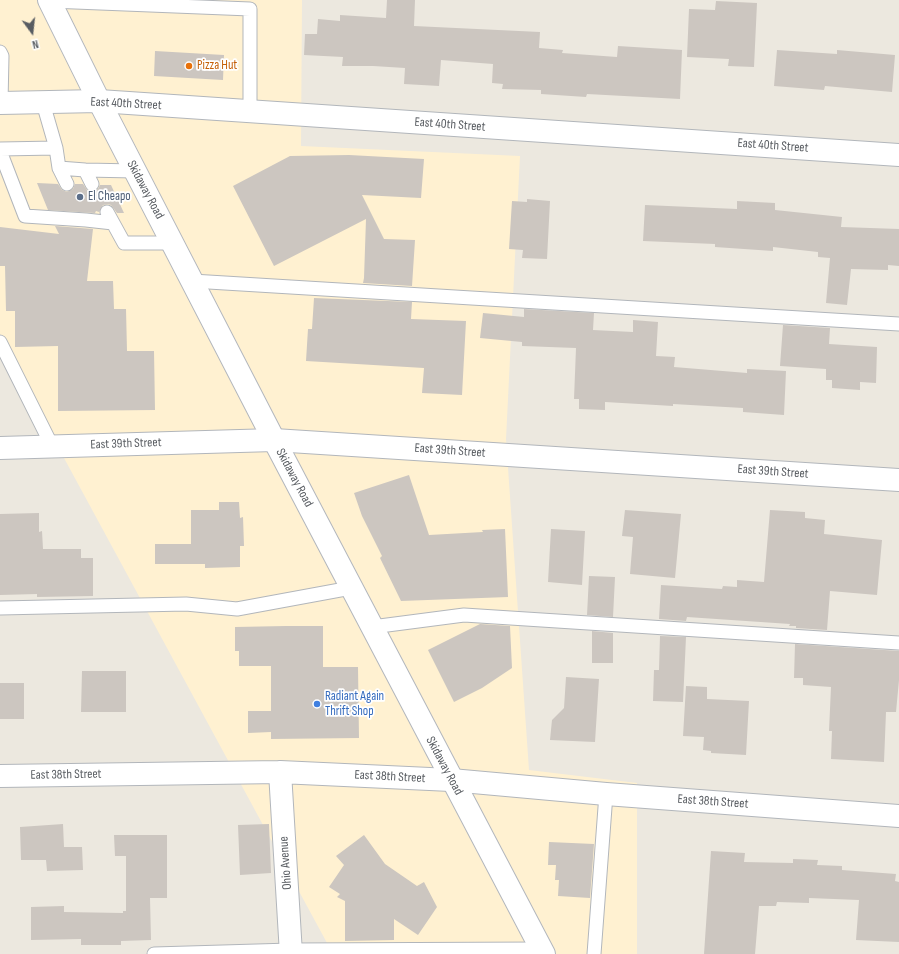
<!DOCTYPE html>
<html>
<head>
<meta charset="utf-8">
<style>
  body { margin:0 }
  #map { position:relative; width:899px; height:954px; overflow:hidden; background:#ece8df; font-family:"Sofia Sans Condensed",sans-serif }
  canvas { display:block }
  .north { position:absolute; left:12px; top:12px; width:40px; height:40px; -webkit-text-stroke:3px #fff; paint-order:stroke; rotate:165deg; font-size:11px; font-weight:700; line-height:16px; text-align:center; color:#585c61 }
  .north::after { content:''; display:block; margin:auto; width:14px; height:18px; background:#585c61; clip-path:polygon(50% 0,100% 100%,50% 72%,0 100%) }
</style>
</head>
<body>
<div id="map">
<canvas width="899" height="954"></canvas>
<div class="north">N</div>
</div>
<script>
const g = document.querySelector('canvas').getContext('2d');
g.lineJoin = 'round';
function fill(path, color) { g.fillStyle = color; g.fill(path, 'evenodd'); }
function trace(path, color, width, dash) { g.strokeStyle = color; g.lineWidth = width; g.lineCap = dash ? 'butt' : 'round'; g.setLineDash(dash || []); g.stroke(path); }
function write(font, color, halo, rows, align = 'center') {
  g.font = font + ' "Sofia Sans Condensed",sans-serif'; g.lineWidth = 3.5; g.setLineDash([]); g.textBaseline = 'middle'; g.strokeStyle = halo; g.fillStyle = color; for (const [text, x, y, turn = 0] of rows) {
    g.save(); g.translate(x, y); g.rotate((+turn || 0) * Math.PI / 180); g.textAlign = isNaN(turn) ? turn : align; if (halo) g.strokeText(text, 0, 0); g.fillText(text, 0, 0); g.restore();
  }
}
fill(new Path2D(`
  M0 0H302L301 146 520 156 506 439 529 770 637 783V954H333L0 340Z`), '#fff1d1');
fill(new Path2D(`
  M387 0H415L414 26 540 32 539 48 563 50 562 53 617 57 618 46 682 50 680 99 587 94 586 97 541 94V90L502 89 503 84 492 83 493 64 441 60 439 86 404 84 405 68 373 66H342L343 57 304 55 305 34H317L318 19 340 21V15L386 18Z
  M716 1 757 3 754 67 728 66 729 59 687 57 689 9 715 10Z
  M777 50 837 54V50L895 55 892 92 825 86 824 90 774 86Z
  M155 51 224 55 223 80 154 76Z
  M349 155 424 159 421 198 362 195 384 239 415 240 412 286 363 283 364 278 366 219 274 266 233 186 290 156Z
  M37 183 58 184 62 190 67 192 73 189 75 184H83L87 190 92 192 98 189 100 185H111L124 213H117L111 205 108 204 103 205 99 212 96 211 95 213 48 210Z
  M527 199 550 201 547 259 522 258 523 250 509 249 512 201 527 202Z
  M737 201 775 203V210L842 217 841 227 899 229V266L888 265V270L851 269 847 305 826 303 830 258 818 257V252L773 247V251L715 247V244L643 241 645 205 737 209Z
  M55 226 93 229 87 281H113L114 309H126L127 351H154L155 410 58 411V346L15 347V311H6L5 266H0V227L59 234Z
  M314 298 412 302 411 319 466 321 462 395 422 393 424 368 306 361 308 329H312Z
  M524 309 594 313 593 330 633 332V320L658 322 656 356 675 357 674 367 747 373V369L786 371 784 415 743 412V408L673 404V406L605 402V410L579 409V399H574L576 348 522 346V342L480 338 483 313 524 317Z
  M783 325 830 328 829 344 877 347 876 383 860 382V390L832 388V380H826V369L780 366Z
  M409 475 429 535 483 532 482 530 505 529 508 597 401 601 380 558 382 556 362 516 354 493Z
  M219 502H239L240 518 243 517 244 546H240V567L205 568V564H155V544H191V510H219Z
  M625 510 681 514 675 578 630 574 633 537 622 536Z
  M770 510 805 512V518L825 520 824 534 882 540 877 595 830 591 827 630 796 628V626H789L790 624 687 617 686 621 659 619 661 585 722 589 723 586 737 587V580L764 582Z
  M39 513V532L42 531 43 549H81V558H93V596L37 597V594L0 595V514Z
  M551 529 585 531 582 585 548 582Z
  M589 576 615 577 613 617 587 615Z
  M480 624 510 626 512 668 482 688 454 702 428 650Z
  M286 626H323V667H358L359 738 271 739V732L248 733V711H271V666H239V651H235V627Z
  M592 631 613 633V663H592Z
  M660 636 686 637 683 702 653 701 654 670H659Z
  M795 644 899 651V680L896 712H886L884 762 831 759 832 731H829L831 687 803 685V678H794Z
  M82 671H126V712H81Z
  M566 677 599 679 595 742 550 740 552 720 564 708Z
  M0 683H24V719H0Z
  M686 686 707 687V699L749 701 746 755 711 753V751L703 750 704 737 683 736Z
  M63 824 64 847H82L83 870 47 871 46 860H21L20 827Z
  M269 824 271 873 240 875 238 825Z
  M114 835H167V898H150L151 940 121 941V945H81V939L31 940V907L64 906V912L123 913V911H126V856H115Z
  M364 835 385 864 417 886 424 882 437 907 418 935 394 919V940L345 941V901L337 897 340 894 329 887 344 865 336 856Z
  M549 842 594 844 590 898 558 896 559 880H555L556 865H548Z
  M711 851 745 853 744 862 793 863V859L818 860 817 865 842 866V870L896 874 895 881 899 882V942L856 940 859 900 809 898V903L777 902 776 906H759L755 954H704Z`), '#ccc6c0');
const service = new Path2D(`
  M50 1 250 9V111
  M0 52 2 56 1 103
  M56 148 59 168 67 184
  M0 149 56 148 43 103
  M0 151 25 216 86 220 113 223
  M59 168 85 170
  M92 184 85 170 135 171
  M107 212 124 243H173
  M192 281 899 324
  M0 342 52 446
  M0 608 186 604 237 609 351 588
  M372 627 464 615 899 643
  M154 954 291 950 541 949
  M594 954 606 794`);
const minor = new Path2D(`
  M0 103 99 101 899 155
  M0 448 274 440 899 480
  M280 772 291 954
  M0 776 280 772 451 780 606 794 899 816`);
const secondary = new Path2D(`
  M49 0 99 101 274 440 544 954`);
trace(service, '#b2b6bb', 15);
trace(minor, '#b2b6bb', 24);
trace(secondary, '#b3b7bd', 24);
trace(service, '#fff', 13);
trace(minor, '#fff', 22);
trace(secondary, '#fff', 22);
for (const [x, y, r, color] of [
  [189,66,4,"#e8710a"],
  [80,197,4,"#5c6f8a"],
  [317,704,4,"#3f7fe0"]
]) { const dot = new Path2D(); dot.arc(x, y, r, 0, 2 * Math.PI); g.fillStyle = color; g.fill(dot); trace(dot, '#fff', 1.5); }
write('13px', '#c56008', '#fff', [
  ["Pizza Hut",197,66]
], 'left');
write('13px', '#585c61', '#fff', [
  ["East 40th Street",126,104,3],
  ["East 40th Street",450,125,4],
  ["East 40th Street",773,146,4],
  ["Skidaway Road",145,190,62],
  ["East 39th Street",126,444,-2],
  ["East 39th Street",450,451,4],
  ["East 39th Street",773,472,4],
  ["Skidaway Road",294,478,62],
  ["Skidaway Road",444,766,62],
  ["East 38th Street",66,775,-1],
  ["East 38th Street",390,777,3],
  ["East 38th Street",713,802,4],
  ["Ohio Avenue",286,863,-94]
]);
write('13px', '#4e5e75', '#fff', [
  ["El Cheapo",88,197]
], 'left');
write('13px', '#366cbe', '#fff', [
  ["Radiant Again",325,697],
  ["Thrift Shop",325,712]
], 'left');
</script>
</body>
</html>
